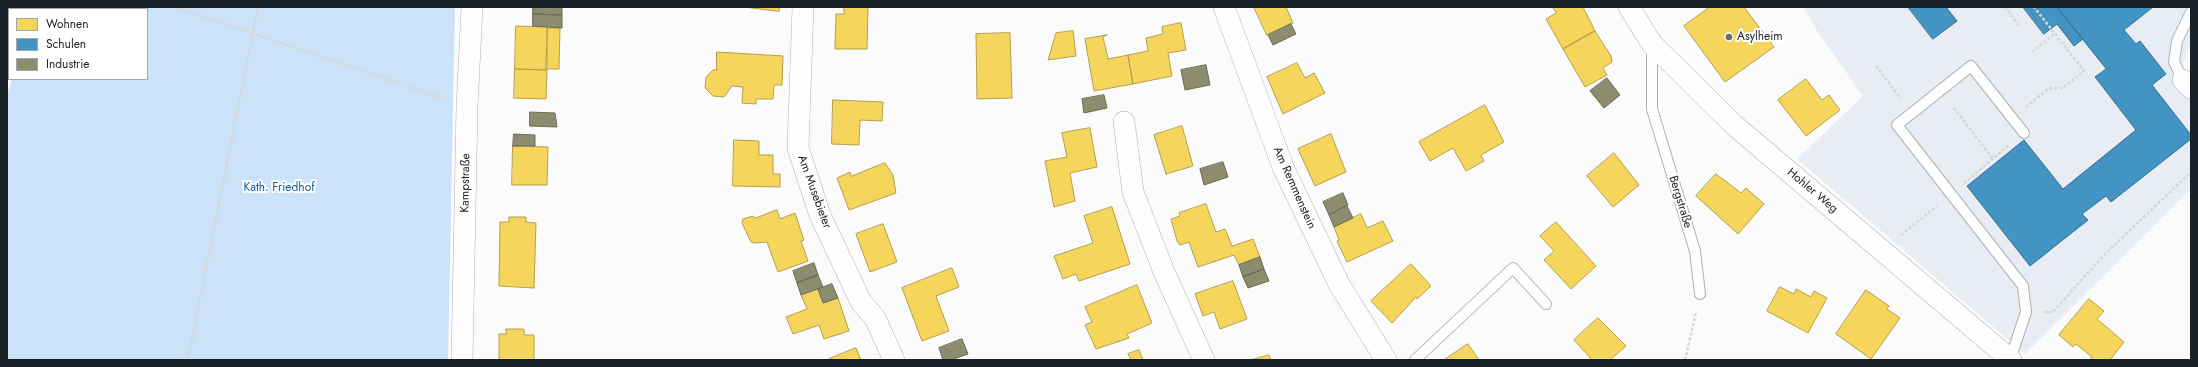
<!DOCTYPE html>
<html>
<head>
<meta charset="utf-8">
<style>
  body { margin:0 }
  #map { position:relative; width:2198px; height:367px; overflow:hidden; background:#fbfbfb; font-family:Jost,sans-serif }
  canvas { display:block }
  .frame { position:absolute; inset:0; border:8px solid #192026; pointer-events:none }
  .legend { position:absolute; left:8px; top:8px; width:140px; height:72px; box-sizing:border-box; background:#fff; border:1px solid #a3a6a8; margin:0; padding:5px 7px; list-style:none; font-size:12px; color:#192026 }
  .legend li { display:flex; align-items:center; gap:8px; height:20px }
  .legend b { width:20px; border:1px solid #a3a6a8 }
</style>
</head>
<body>
<div id="map">
<canvas width="2198" height="367"></canvas>
<div class="frame"></div>
<ul class="legend">
<li><b style="height:11px;background:#f6d55c"></b>Wohnen</li>
<li><b style="height:11px;background:#4393c3"></b>Schulen</li>
<li><b style="height:11px;background:#8c8c6e"></b>Industrie</li>
</ul>
</div>
<script>
const g = document.querySelector('canvas').getContext('2d');
g.lineJoin = 'round';
function fill(path, color) { g.fillStyle = color; g.fill(path, 'evenodd'); }
function trace(path, color, width, dash) { g.strokeStyle = color; g.lineWidth = width; g.lineCap = dash ? 'butt' : 'round'; g.setLineDash(dash || []); g.stroke(path); }
function write(font, color, halo, rows, align = 'center') {
  g.font = font + ' Jost,sans-serif'; g.lineWidth = 4; g.setLineDash([]); g.textBaseline = 'middle'; g.strokeStyle = halo; g.fillStyle = color; for (const [text, x, y, turn = 0] of rows) {
    g.save(); g.translate(x, y); g.rotate((+turn || 0) * Math.PI / 180); g.textAlign = isNaN(turn) ? turn : align; if (halo) g.strokeText(text, 0, 0); g.fillText(text, 0, 0); g.restore();
  }
}
fill(new Path2D(`
  M1804 7H2191V43L2177 79 2191 95V189L2025 354 1797 159 1863 96 1817 31Z`), '#e8edf3');
fill(new Path2D(`
  M34 7H455L448 360H7V95L12 79H147V9H34Z`), '#cbe2f9');
const homes = new Path2D(`
  M744 7H780L779 11Z
  M844 7H868L867 49H835L836 14H844Z
  M1254 7H1286L1293 23 1267 35Z
  M1553 7H1583L1595 31 1563 49 1546 19 1556 13Z
  M1710 7H1744L1774 47 1725 82 1684 26Z
  M1181 23 1186 50 1168 53 1172 76 1133 84 1128 55 1148 51 1146 38 1163 34 1162 27Z
  M516 26 547 27V70L515 69Z
  M548 28H560L559 69H546Z
  M1073 31 1076 56 1048 60 1056 33Z
  M1595 31 1611 56 1612 62 1603 68 1607 75 1585 87 1563 49Z
  M1010 33 1012 98 977 99 976 34Z
  M1107 35 1103 37 1108 59 1128 55 1133 84 1094 91 1085 39Z
  M717 52 783 56 782 85H774L773 99H756V104L742 103 743 87 732 86 724 97 713 96 705 88 706 77 713 70H716Z
  M1297 63 1305 78 1314 73 1325 93 1283 114 1267 77Z
  M515 69 547 70 546 99 514 98Z
  M1806 79 1822 100 1829 95 1840 110 1806 136 1778 100Z
  M833 100 883 102 882 121 860 120 859 145 832 144Z
  M1485 105 1504 142 1481 155 1484 161 1466 171 1453 148 1430 161 1419 142Z
  M1182 126 1193 166 1166 174 1154 135Z
  M1090 128 1097 167 1070 173 1075 201 1054 207 1045 161 1067 157 1062 133Z
  M1331 134 1346 172 1315 186 1298 149Z
  M734 140 759 141V155H773V174H780V187L733 186Z
  M513 146 548 147 547 185H512Z
  M1614 153 1639 185 1613 207 1587 176Z
  M885 163 893 175 896 193 849 210 837 178 850 172 851 176Z
  M1716 174 1741 193 1746 188 1764 204 1738 234 1696 196Z
  M1206 204 1216 232 1225 229 1232 246 1253 239 1260 257 1239 265 1234 255 1198 267 1189 242 1180 245 1177 241 1171 219 1180 216 1179 213Z
  M1112 207 1130 264 1079 281 1076 274 1063 279 1054 256 1093 243 1084 216Z
  M777 210 780 219 795 213 804 240 801 241 808 261 778 272 767 242 755 243 751 242 742 223 743 219 753 216 755 218Z
  M1361 214 1367 228 1383 221 1393 241 1347 262 1337 241 1339 240 1334 227Z
  M509 217H526V222L536 223 534 288 499 286 500 222H509Z
  M1556 222 1596 266 1571 289 1544 260 1554 251 1540 236Z
  M883 224 897 262 870 272 856 234Z
  M1411 264 1431 286 1417 299 1416 297 1392 323 1371 301Z
  M952 268 959 287 936 296 949 331 922 341 902 288Z
  M1233 281 1247 319 1220 329 1214 312 1203 316 1195 294Z
  M1137 285 1152 323 1127 334 1129 338 1096 349 1085 325 1092 322 1085 307Z
  M1780 287 1794 294 1796 289 1811 297 1814 291 1827 298 1808 333 1767 311Z
  M818 289 823 303 838 298 849 331 824 339 819 325 793 334 786 317 807 309 801 295Z
  M1866 290 1889 306 1887 309 1900 318 1871 359 1836 334Z
  M2089 299 2104 311 2097 319 2124 342 2110 360H2090L2092 357 2076 344 2073 347 2059 335Z
  M1598 318 1626 346 1610 360H1592L1574 340Z
  M506 329H524V335H534V360H499V334H506Z
  M1468 344 1479 360H1444Z
  M856 348 861 360H830L829 359Z
  M1139 350 1143 360H1131L1128 354Z
  M1269 355 1271 360H1251Z`);
fill(homes, '#f6d55c');
trace(homes, '#b49f4c', 1);
const schools = new Path2D(`
  M1908 7H1946L1957 21 1933 39Z
  M2023 7H2057L2083 39 2074 46 2057 24 2044 34Z
  M2057 7H2153L2124 30 2136 44 2140 41 2166 74 2152 85 2191 135V139L2111 202 2106 196 2082 214 2088 220 2030 266 1967 186 2024 140 2063 189 2136 130 2095 77 2106 69Z`);
fill(schools, '#4393c3');
trace(schools, '#367094', 1);
const industry = new Path2D(`
  M533 7H562V15L533 14Z
  M533 14 562 15V28L533 26Z
  M1291 24 1296 34 1273 45 1268 35Z
  M1206 65 1210 85 1185 90 1181 70Z
  M1607 78 1620 95 1604 108 1590 91Z
  M1104 95 1107 108 1084 113 1082 99Z
  M530 112 555 113 557 127 530 126Z
  M514 134 535 135V146H513Z
  M1223 162 1228 177 1204 185 1200 169Z
  M1343 193 1348 205 1329 215 1323 202Z
  M1347 206 1353 218 1334 227 1329 215Z
  M1260 257 1264 269 1243 277 1239 265Z
  M814 263 818 275 797 283 793 271Z
  M1264 269 1269 281 1248 288 1243 277Z
  M818 275 823 287 801 295 797 283Z
  M832 284 838 298 823 303 818 289Z
  M962 339 968 354 951 360H943L939 348Z`);
fill(industry, '#8c8c6e');
trace(industry, '#6a6c58', 1);
const lane = new Path2D(`
  M1652 47V109L1695 251 1700 294
  M2183 80 2174 62 2177 41 2191 12
  M1415 360 1513 268 1546 304
  M2010 360 2026 312 2023 286 1897 125 1971 66 2024 133`);
const street = new Path2D(`
  M803 7 798 148 820 215 861 302 875 318 894 360
  M1224 7 1283 167 1339 284 1386 360
  M1629 7 1652 44 1734 125 2011 360
  M2183 80 2191 88
  M1124 122 1133 192 1164 272 1204 360
  M462 360 467 107 472 7`);
const secondary = new Path2D(`
  M7 16 9 11`);
trace(lane, '#adb1b4', 12);
trace(street, '#adb1b4', 22);
trace(secondary, '#adb1b4', 24);
trace(new Path2D(`
  M176 7 444 99
  M2005 7 2020 27
  M2032 52 2054 34
  M1876 66 1901 99
  M2026 107 2049 88H2063L2084 71 2034 7
  M1954 108 1993 159
  M1964 183 2009 145
  M1901 235 1937 206
  M2044 312H2053L2103 256 2191 172
  M188 360 258 7
  M1685 360 1696 312`), '#d6d6d6', 2.5, [3, 2]);
trace(lane, '#fefefe', 10);
trace(street, '#fefefe', 21);
trace(secondary, '#f0f3f6', 22);
for (const [x, y, r, color] of [
  [1729,37,4,"#686d71"]
]) { const dot = new Path2D(); dot.arc(x, y, r, 0, 2 * Math.PI); g.fillStyle = color; g.fill(dot); trace(dot, '#fff', 1.5); }
write('12px', '#192026', '#fff', [
  ["Asylheim",1737,37]
], 'left');
write('12px', '#192026', '#fff', [
  ["Kampstraße",466,183,-89],
  ["Am Remmenstein",1294,188,66],
  ["Hohler Weg",1812,191,40],
  ["Am Musebieter",814,192,70],
  ["Bergstraße",1680,202,73]
]);
write('12px', '#155a92', '#fff', [
  ["Kath. Friedhof",279,188]
]);
</script>
</body>
</html>
